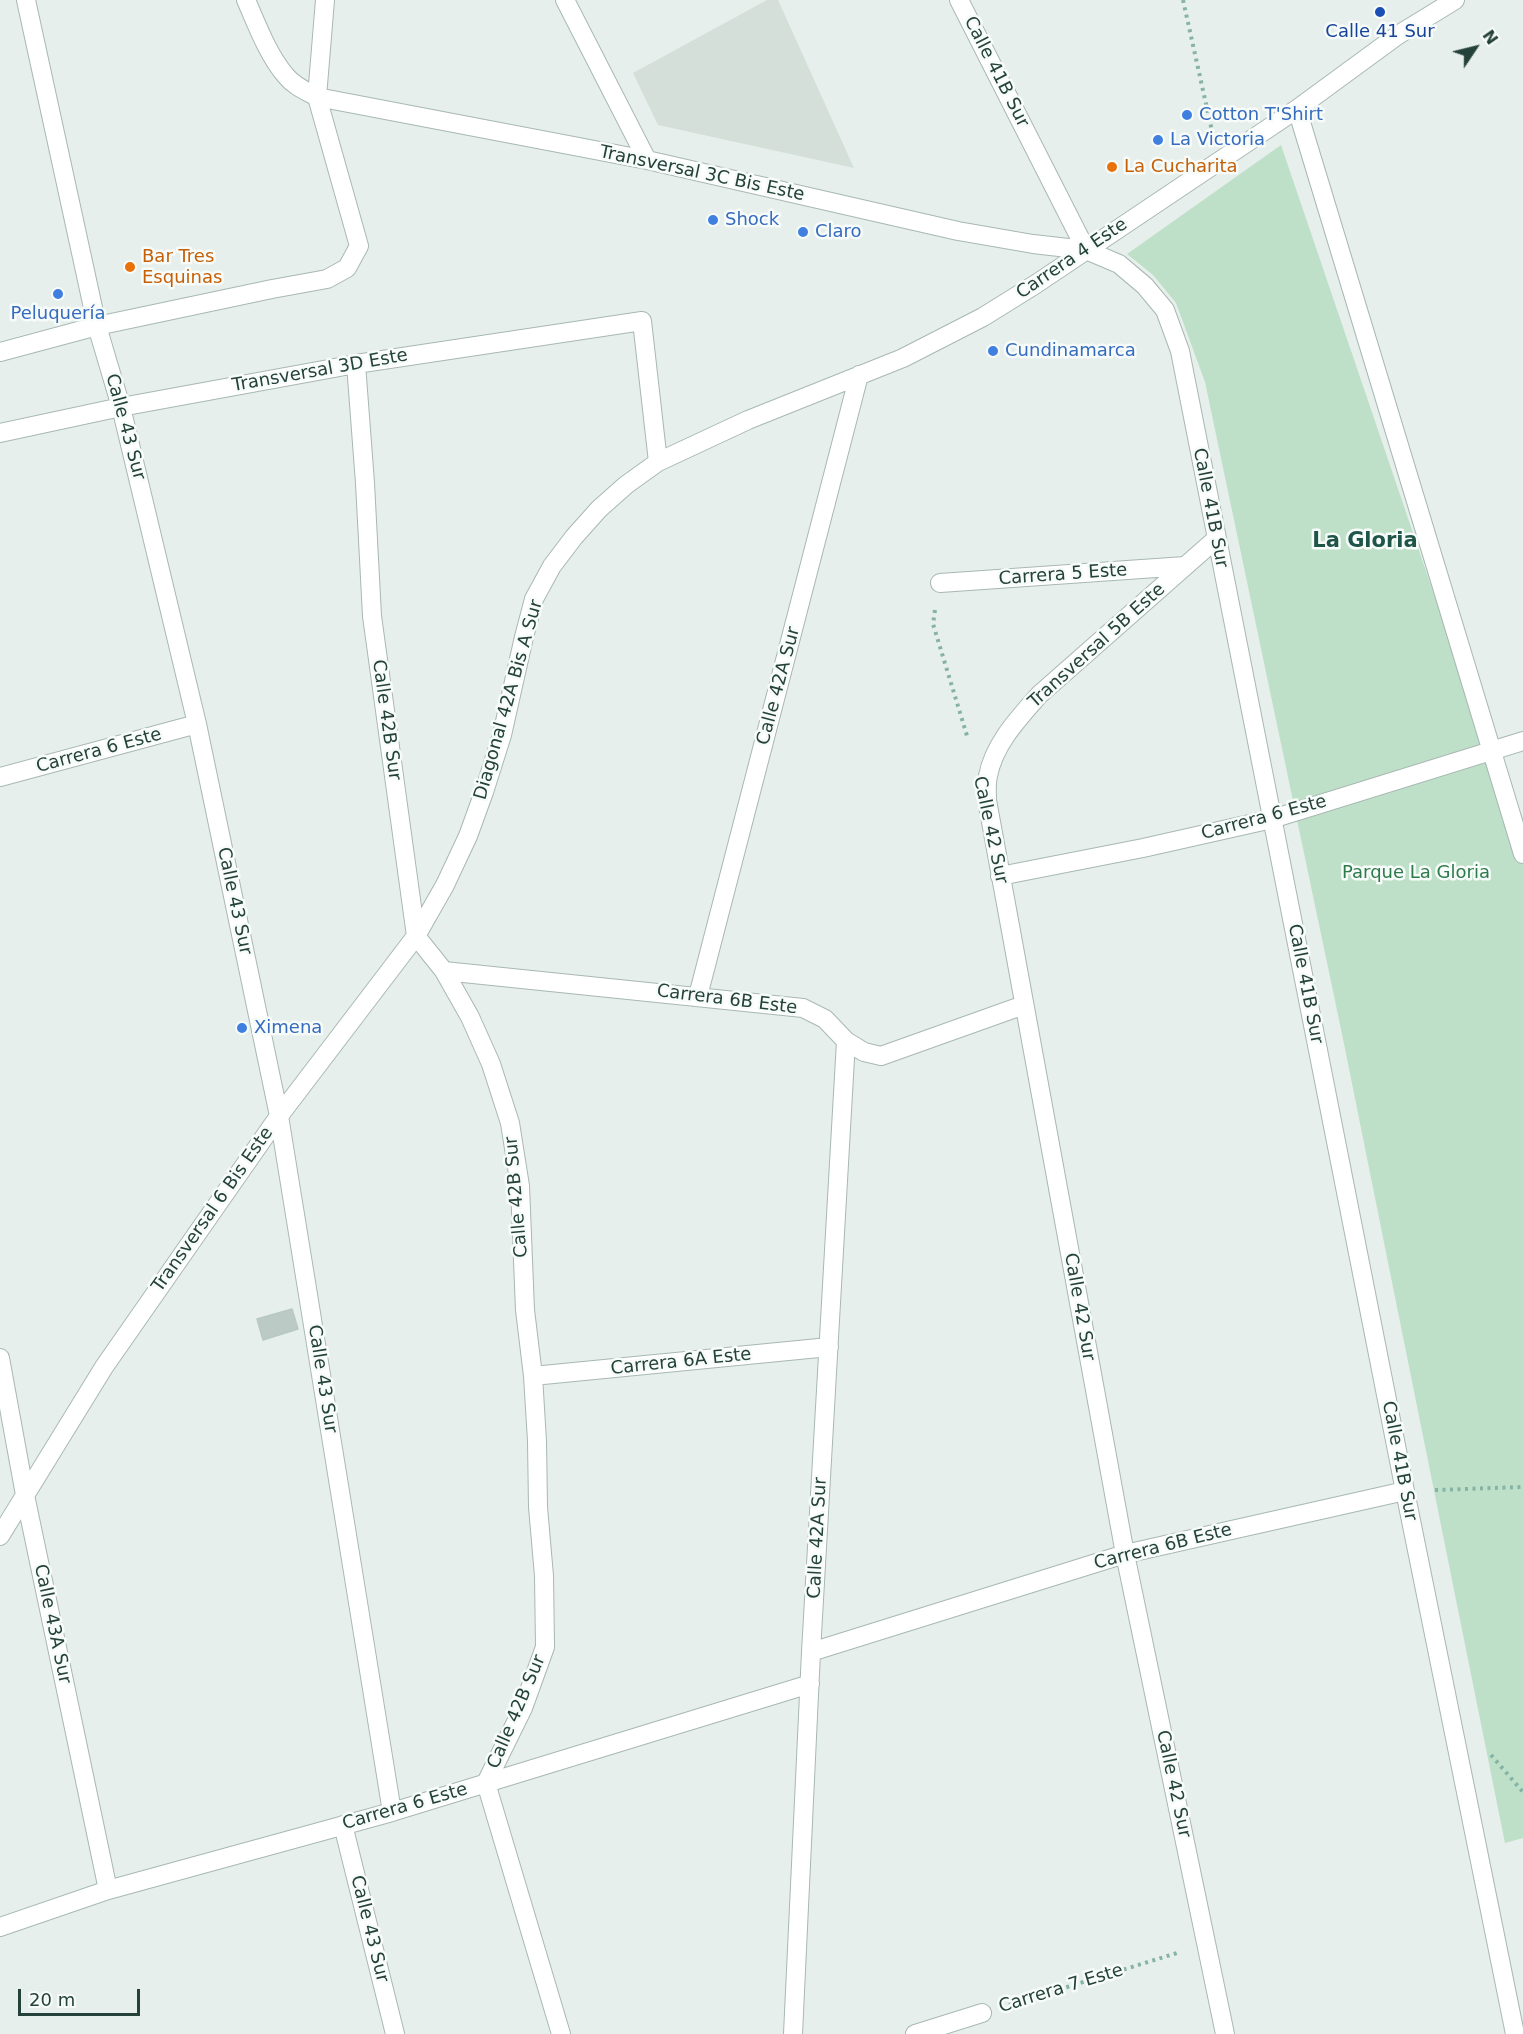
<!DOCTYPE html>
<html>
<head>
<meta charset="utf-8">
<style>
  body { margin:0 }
  #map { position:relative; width:1523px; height:2034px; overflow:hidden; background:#e6efeb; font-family:"DejaVu Sans",sans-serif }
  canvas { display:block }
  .north { position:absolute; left:1445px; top:18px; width:60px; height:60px; -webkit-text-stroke:4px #f7fbf9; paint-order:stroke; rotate:55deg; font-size:16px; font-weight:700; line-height:24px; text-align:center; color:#24423a }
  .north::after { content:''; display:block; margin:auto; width:21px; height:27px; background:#24423a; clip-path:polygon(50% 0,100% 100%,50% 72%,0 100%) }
  .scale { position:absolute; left:18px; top:1989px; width:122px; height:27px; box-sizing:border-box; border:3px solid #24423a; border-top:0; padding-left:8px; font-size:18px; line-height:21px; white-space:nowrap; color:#24423a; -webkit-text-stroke:4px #f7fbf9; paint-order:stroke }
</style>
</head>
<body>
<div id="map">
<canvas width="1523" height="2034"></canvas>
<div class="north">N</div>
<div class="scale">20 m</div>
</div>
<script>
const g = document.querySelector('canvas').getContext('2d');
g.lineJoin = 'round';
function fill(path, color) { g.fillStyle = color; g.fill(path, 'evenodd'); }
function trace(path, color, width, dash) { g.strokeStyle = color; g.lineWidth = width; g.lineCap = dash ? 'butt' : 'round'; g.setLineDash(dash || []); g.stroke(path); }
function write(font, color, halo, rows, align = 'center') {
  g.font = font + ' "DejaVu Sans",sans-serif'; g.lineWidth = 5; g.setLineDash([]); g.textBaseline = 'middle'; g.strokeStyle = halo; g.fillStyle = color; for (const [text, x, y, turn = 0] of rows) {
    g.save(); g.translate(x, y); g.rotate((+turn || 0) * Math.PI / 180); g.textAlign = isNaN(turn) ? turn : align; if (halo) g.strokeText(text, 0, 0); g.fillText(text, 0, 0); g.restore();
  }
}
fill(new Path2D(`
  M767 0H778L854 168 658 125 633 73Z`), '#d4dfda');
fill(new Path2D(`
  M1281 145 1523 856V1838L1505 1843 1342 1034 1205 382 1176 303 1153 275 1127 254Z`), '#bfe0c8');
const building = new Path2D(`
  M292 1309 298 1329 263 1340 257 1319Z`);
fill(building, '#bbcac4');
trace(building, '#b8c9c2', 1.5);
const minor = new Path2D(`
  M26 0 97 326 121 407 197 724 279 1116 392 1812
  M246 0C257 25 268 55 286 76 294 86 306 91 317 97L647 160 958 231 1033 244 1086 250 1119 264 1145 286 1165 310 1180 351 1405 1491 1515 2034
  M565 0 647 160
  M959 0 1086 250
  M1297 109 1523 854
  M0 352 97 326 272 289 327 279 347 268 359 246 317 97 325 0
  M356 364 365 483 372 616 416 936 444 971 470 1017 491 1064 510 1123 520 1186 525 1310 533 1376 537 1441 538 1507 544 1576 545 1647 523 1708 486 1783 561 2034
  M0 433 121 407 356 364 642 321 658 462
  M1216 539 1039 695C1018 719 994 744 988 776 986 784 987 792 987 800L1125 1554 1225 2034
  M940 583 1185 566
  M0 777 197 724
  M1000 876 1143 848 1272 819 1523 741
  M444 971 803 1008 825 1019 846 1041 864 1052 881 1056 1024 1005
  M698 996 859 375
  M0 1358 25 1495 108 1890
  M533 1376 829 1347
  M0 1536 104 1367 279 1116 416 936 445 885 468 836 484 792 502 735 524 637 534 599 552 566 574 537 599 509 626 485 658 462 748 420 903 358 983 317 1036 284 1297 109 1398 35 1455 0
  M811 1652 1125 1554 1405 1491
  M343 1825 395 2034
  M0 1927 108 1890 392 1812 810 1684
  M793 2034 811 1652 846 1041
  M915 2034 982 2013`);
trace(minor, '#a8b8b2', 20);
trace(new Path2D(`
  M1183 0 1212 131
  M935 610 933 624 968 739
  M1435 1490 1523 1487
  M1491 1755 1523 1792
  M1009 2005 1177 1953`), '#86b3a5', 4, [3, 4.5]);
trace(minor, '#fff', 18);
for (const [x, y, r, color] of [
  [1380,12,6,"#1a4fb4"],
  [1187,115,6,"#3f7fe0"],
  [1158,140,6,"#3f7fe0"],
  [1112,167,6,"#e8710a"],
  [713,220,6,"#3f7fe0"],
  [803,232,6,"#3f7fe0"],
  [130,267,6,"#e8710a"],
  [58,294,6,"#3f7fe0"],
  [993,351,6,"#3f7fe0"],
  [242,1028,6,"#3f7fe0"]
]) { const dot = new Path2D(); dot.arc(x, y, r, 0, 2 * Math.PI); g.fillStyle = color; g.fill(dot); trace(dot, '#f7fbf9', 2); }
write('18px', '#164399', '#f7fbf9', [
  ["Calle 41 Sur",1380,32]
]);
write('18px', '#24423a', '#f7fbf9', [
  ["Calle 41B Sur",996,72,63],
  ["Transversal 3C Bis Este",702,174,12],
  ["Carrera 4 Este",1072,259,-34],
  ["Transversal 3D Este",320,371,-10],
  ["Calle 43 Sur",125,427,75],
  ["Calle 41B Sur",1210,508,79],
  ["Carrera 5 Este",1063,575,-4],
  ["Transversal 5B Este",1097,646,-42],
  ["Calle 42A Sur",779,686,-75],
  ["Diagonal 42A Bis A Sur",509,700,-74],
  ["Calle 42B Sur",386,720,82],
  ["Carrera 6 Este",99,751,-15],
  ["Carrera 6 Este",1264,818,-15],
  ["Calle 42 Sur",990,830,78],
  ["Calle 43 Sur",234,901,78],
  ["Calle 41B Sur",1305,984,79],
  ["Carrera 6B Este",727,1000,7],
  ["Calle 42B Sur",517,1197,-95],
  ["Transversal 6 Bis Este",213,1210,-55],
  ["Calle 42 Sur",1079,1307,80],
  ["Carrera 6A Este",681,1362,-6],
  ["Calle 43 Sur",322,1379,81],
  ["Calle 41B Sur",1399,1461,79],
  ["Calle 42A Sur",818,1538,-87],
  ["Carrera 6B Este",1163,1547,-14],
  ["Calle 43A Sur",52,1624,78],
  ["Calle 42B Sur",517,1712,-67],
  ["Calle 42 Sur",1173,1784,78],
  ["Carrera 6 Este",405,1807,-16],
  ["Calle 43 Sur",369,1929,76],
  ["Carrera 7 Este",1061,1989,-17]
]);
write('18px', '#366cbe', '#f7fbf9', [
  ["Cotton T'Shirt",1199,115],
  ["La Victoria",1170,140],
  ["Shock",725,220],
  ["Claro",815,232],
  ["Peluquería",58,314,"center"],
  ["Cundinamarca",1005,351],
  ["Ximena",254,1028]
], 'left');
write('18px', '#c56008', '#f7fbf9', [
  ["La Cucharita",1124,167],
  ["Bar Tres",142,257],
  ["Esquinas",142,278]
], 'left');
write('18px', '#2d7a4b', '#f7fbf9', [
  ["Parque La Gloria",1416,873]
]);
write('bold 21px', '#1f5548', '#f7fbf9', [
  ["La Gloria",1365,542]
]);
</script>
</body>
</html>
